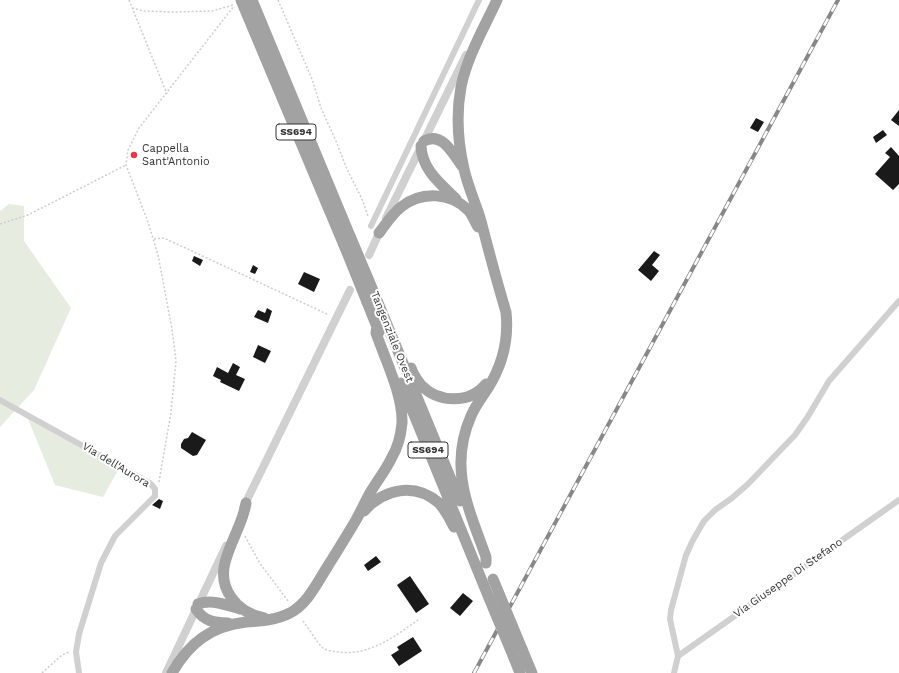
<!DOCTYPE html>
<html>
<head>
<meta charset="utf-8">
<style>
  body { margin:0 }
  canvas { display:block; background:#fff }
</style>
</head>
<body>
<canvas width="899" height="673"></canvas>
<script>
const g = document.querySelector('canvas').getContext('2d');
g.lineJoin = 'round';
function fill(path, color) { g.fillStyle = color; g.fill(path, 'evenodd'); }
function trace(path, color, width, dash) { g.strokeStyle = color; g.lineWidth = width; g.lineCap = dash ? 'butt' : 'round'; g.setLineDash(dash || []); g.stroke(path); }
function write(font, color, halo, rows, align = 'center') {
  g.font = font + ' "Work Sans",sans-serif'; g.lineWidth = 4; g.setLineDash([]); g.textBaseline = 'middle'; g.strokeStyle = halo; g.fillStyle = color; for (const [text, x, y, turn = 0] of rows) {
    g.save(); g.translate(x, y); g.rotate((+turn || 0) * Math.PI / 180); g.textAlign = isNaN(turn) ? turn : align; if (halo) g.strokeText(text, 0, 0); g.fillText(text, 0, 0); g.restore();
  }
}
fill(new Path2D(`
  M9 204 24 206V241L71 308 34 390 0 427V211Z
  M26 414 120 467 103 497 55 485Z`), '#e6ecdf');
fill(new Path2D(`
  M899 110V126L891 120Z
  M756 118 764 122 758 132 750 128Z
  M883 130 887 135 876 143 873 137Z
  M891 147 899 156V184L893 190 875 174 890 157 885 153Z
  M654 251 660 255 652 265 659 271 651 281 638 270Z
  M194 256 203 260 200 266 192 261Z
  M253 265 258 268 255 274 250 272Z
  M304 272 320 279 314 292 298 284Z
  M267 308 272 311 268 323 254 317 258 310 265 313Z
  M258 345 271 351 265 363 253 357Z
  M233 363 240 367 236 375 245 379 239 391 220 382 221 380 213 376 217 367 228 373Z
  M192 432 206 440 197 455 193 456 181 448V444L184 439 188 438Z
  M159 499 163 501 160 509 152 505Z
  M376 556 381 562 368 571 364 565Z
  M410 576 429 604 416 613 397 585Z
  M463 593 473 601 460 616 450 608Z
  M413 637 422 651 399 666 391 655 399 650 397 647Z`), '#1a1a1a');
trace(new Path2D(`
  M129 0 167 94
  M278 0 312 79 321 108 336 141 346 167 362 199 368 216
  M132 8 144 11 173 12 212 11 233 5
  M0 224 28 215 126 165
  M154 239 164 238 329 315
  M159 482 171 412 176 361 172 329 158 255 148 222 126 165 128 150 139 128 234 6
  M245 536 259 562 288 601
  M303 621C308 627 317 643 323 648 327 651 333 651 338 652 369 656 394 637 418 620
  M42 673 62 655 69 652`), '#cdcdcd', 1.5, [2, 2]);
trace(new Path2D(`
  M371 226 479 0
  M0 400 150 483 155 489V496L115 536 101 563 79 634 76 652 79 673
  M678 656 899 500
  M674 673 678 656 670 619 671 610 686 555 693 540 704 521 715 510 732 498 748 484 795 435 807 418 829 381 899 301`), '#d0d0d0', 6);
trace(new Path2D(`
  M386 218 466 55
  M369 255 381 229
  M243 508 350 290
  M166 673 226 546`), '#d0d0d0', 8);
trace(new Path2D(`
  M241 0 344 245
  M252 0 350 236
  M424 141C442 131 453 154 462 166
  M421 146C422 170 441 184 456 199
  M379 233C386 224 392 214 401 207 421 191 451 192 469 211 473 216 475 222 478 227
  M374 293 460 501
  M367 302 379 332
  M411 368C413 374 417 380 421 385 438 403 470 404 486 384
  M401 383 489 598
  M246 503C242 534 209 567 231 597 239 609 250 615 264 618
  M364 511C384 489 414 482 439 503 445 510 450 519 454 527
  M486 563V557C469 509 448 468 471 416 475 406 482 397 488 388 503 364 509 340 506 312 497 282 489 252 481 221 476 204 468 187 464 169 458 143 456 114 461 87 467 57 484 28 497 0
  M198 604C212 599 227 605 240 609
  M196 609C204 621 214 623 228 623
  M522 649 532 673
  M514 658 520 673
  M172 673C189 643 211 626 246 622 261 621 276 620 290 613 307 604 316 585 326 569 336 553 346 537 356 520 361 511 365 502 370 493 377 481 386 470 392 457 398 447 401 434 402 423 403 395 385 359 376 333L377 326`), '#a2a2a2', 11);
const rail = new Path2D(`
  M474 673 838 0`);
trace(rail, '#888', 4);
trace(rail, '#fff', 2.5, [8]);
trace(new Path2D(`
  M350 236 374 293
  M344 245 367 302
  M493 579 522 649
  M489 598 514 658`), '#a2a2a2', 11);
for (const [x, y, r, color] of [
  [134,155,4,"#e63946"]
]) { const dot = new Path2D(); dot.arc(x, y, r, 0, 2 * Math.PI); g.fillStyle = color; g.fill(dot); trace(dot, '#fff', 1.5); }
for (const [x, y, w] of [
  [296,132,40],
  [428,450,40]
]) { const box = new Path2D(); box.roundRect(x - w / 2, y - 8, w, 16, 3); g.fillStyle = '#fff'; g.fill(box); trace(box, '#333', 1); }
write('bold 10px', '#333', null, [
  ["SS694",296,132],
  ["SS694",428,450]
]);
write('11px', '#333', '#fff', [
  ["Cappella",142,149],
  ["Sant'Antonio",142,162]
], 'left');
write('11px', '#333', '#fff', [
  ["Tangenziale Ovest",392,337,68],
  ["Via dell'Aurora",116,465,31],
  ["Via Giuseppe Di Stefano",788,578,-35]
]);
</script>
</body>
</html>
